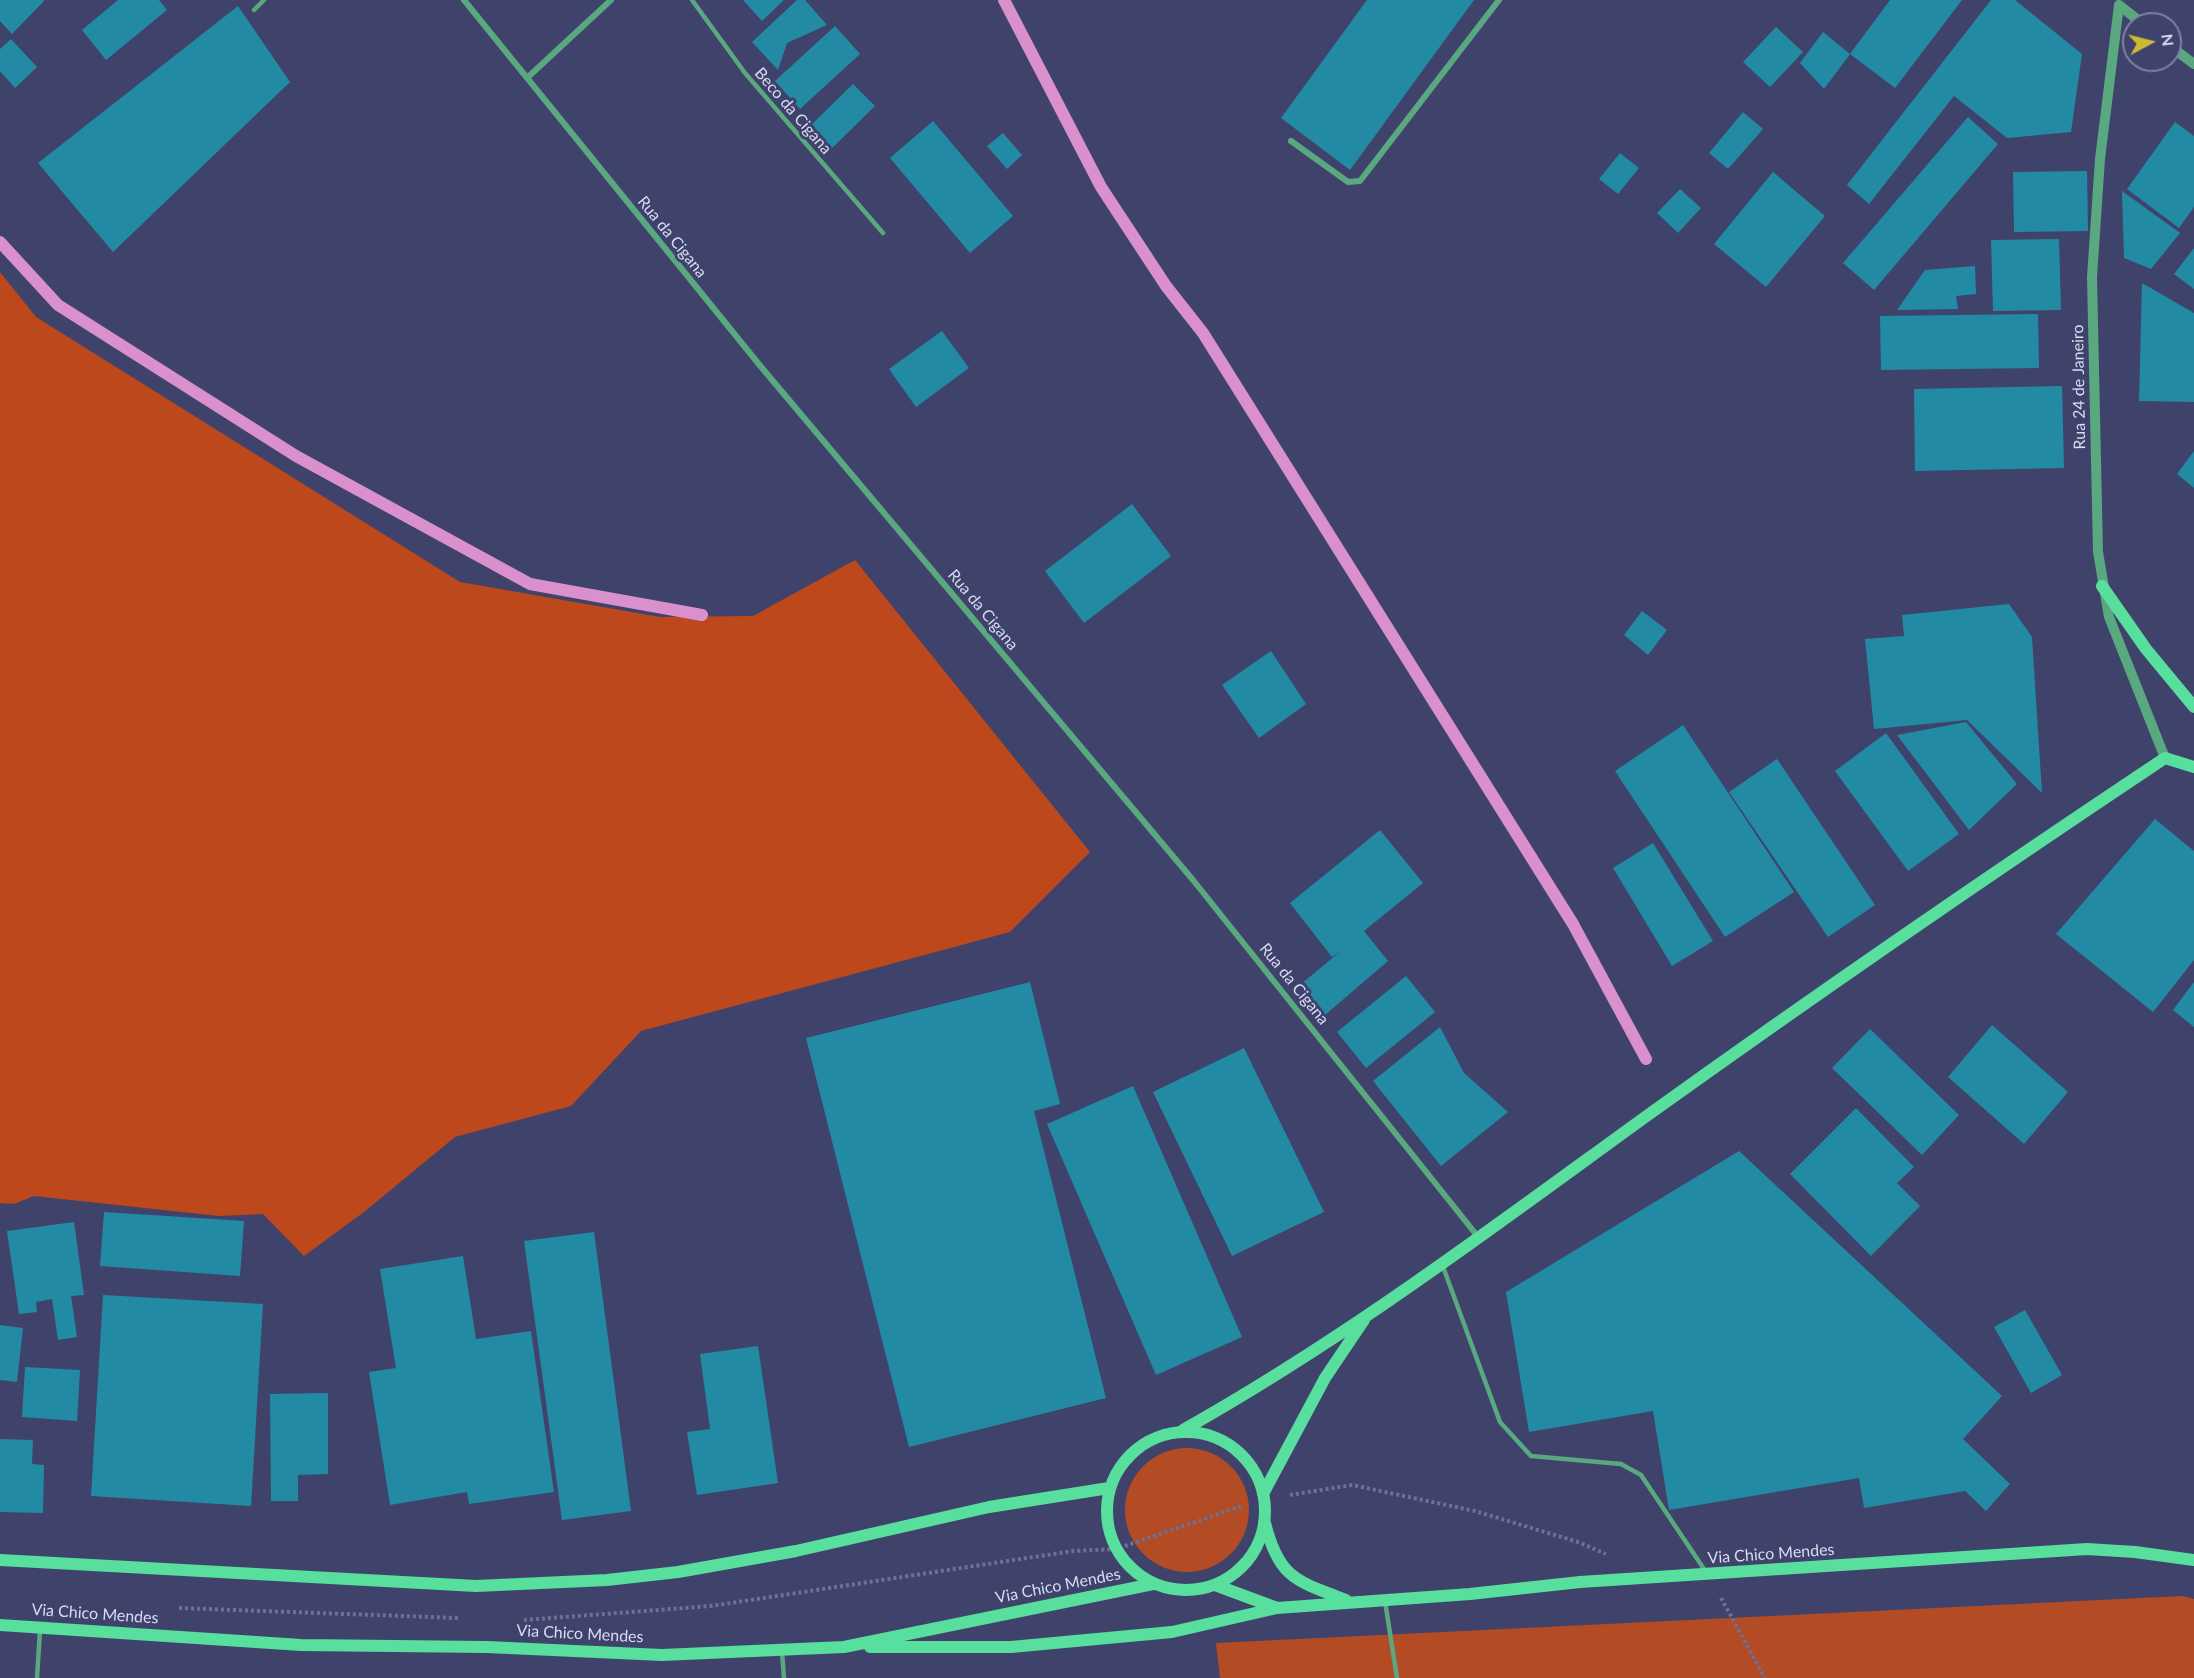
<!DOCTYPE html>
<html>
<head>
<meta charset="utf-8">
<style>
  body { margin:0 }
  #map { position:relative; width:2194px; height:1678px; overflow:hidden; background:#3f436b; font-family:Lato,sans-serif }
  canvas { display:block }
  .north { position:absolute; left:2122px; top:12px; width:60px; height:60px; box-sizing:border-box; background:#3f436b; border:2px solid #7c80a2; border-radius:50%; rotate:83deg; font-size:16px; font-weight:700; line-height:24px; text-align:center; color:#d8dbf4 }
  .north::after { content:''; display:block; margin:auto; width:21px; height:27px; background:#ceb837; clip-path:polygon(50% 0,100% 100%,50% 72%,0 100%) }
</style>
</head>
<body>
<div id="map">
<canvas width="2194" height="1678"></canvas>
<div class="north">N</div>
</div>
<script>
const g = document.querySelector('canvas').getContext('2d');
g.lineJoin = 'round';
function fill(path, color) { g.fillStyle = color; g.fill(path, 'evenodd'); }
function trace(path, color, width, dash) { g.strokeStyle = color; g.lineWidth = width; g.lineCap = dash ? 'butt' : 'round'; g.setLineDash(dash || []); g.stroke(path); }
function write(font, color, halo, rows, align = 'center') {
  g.font = font + ' Lato,sans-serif'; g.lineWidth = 6; g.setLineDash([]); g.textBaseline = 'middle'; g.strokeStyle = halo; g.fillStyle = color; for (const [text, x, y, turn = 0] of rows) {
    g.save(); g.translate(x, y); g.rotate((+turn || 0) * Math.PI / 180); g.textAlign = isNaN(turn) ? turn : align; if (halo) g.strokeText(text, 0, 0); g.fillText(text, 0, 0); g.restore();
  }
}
fill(new Path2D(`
  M1125 1510a62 62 0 1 1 124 0a62 62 0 1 1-124 0Z
  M2182 1596 2194 1599V1678H1220L1216 1643Z`), '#b34b25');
fill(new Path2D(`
  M0 272 36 317 460 582 660 617 753 616 855 560 1090 852 1010 932 641 1031 571 1106 455 1137 364 1212 304 1256 263 1214 219 1216 34 1196 14 1204 0 1203Z`), '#bd481b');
trace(new Path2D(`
  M1004 0 1101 187 1166 286 1203 333 1573 924 1646 1059
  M0 242 58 305 296 456 530 584 702 615`), '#d990cd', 12);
fill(new Path2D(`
  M0 0H43L44 1 12 34 0 21Z
  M118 0H159L167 10 106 60 82 30Z
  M743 0H784L762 21Z
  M797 0H805L827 25 787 43 778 70 752 42Z
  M1367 0H1474L1350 170 1281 118Z
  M1890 0H1962L1895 88 1850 54 1824 89 1800 63 1823 32 1850 54Z
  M1991 0H2015L2082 54 2071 132 2007 138 1954 96 1869 204 1847 185Z
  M238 6 290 82 113 252 38 163Z
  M835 26 860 54 800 109 775 81Z
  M1776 27 1803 52 1770 87 1743 62Z
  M11 39 37 67 15 88 0 71V49Z
  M853 84 875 106 827 153 805 131Z
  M1743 112 1763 129 1728 169 1709 153Z
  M1968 117 1998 144 1874 290 1843 263Z
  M933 121 1013 216 970 253 890 158Z
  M2175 122 2194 136V207L2179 228 2127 189Z
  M1003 133 1022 155 1007 169 987 146Z
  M1620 153 1639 168 1618 194 1599 179Z
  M2087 171 2088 231 2014 232 2013 172Z
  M1773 172 1825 216 1766 287 1714 244Z
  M1680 189 1701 208 1678 233 1657 213Z
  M2122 191 2180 233 2151 269 2124 258Z
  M2059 239 2061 310 1993 311 1991 240Z
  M2194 248V289L2174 274Z
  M1975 266 1976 294 1956 296 1958 309 1897 310 1925 270Z
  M2142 283 2194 313V402L2139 401Z
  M2038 314 2039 368 1881 370 1880 316Z
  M942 331 969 368 916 407 889 369Z
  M2062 386 2064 468 1915 471 1914 389Z
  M2194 451V488L2177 474Z
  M1132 504 1171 556 1084 623 1045 571Z
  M2009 604 2032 637 2042 793 1967 720 1874 729 1865 639 1904 636 1902 615Z
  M1642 611 1667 630 1648 655 1624 635Z
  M1271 651 1306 704 1259 738 1222 685Z
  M1966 722 2017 784 1969 830 1897 735Z
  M1683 725 1794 892 1725 937 1615 771Z
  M1886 733 1959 834 1908 871 1835 771Z
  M1777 759 1875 905 1828 937 1729 792Z
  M2155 819 2194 851V960L2153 1012 2056 934Z
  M1380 830 1423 883 1364 931 1388 961 1325 1015 1300 985 1342 950 1332 957 1290 903Z
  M1653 843 1713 941 1672 966 1613 868Z
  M1406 976 1435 1012 1366 1068 1337 1032Z
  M1030 982 1060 1104 1034 1111 1106 1398 909 1447 806 1038Z
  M2194 982V1027L2173 1010Z
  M1992 1025 2068 1092 2024 1144 1948 1077Z
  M1440 1027 1464 1073 1508 1112 1441 1166 1373 1081Z
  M1870 1029 1959 1115 1922 1155 1832 1068Z
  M1244 1048 1324 1212 1232 1256 1153 1092Z
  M1133 1086 1242 1337 1156 1375 1047 1124Z
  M1856 1108 1914 1167 1897 1183 1920 1206 1871 1256 1790 1174Z
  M1739 1151 2002 1396 1963 1439 2010 1484 1986 1511 1965 1491 1864 1508 1859 1478 1669 1510 1653 1411 1529 1432 1506 1292Z
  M104 1212 244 1221 240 1276 100 1266Z
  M74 1222 84 1295 71 1296 77 1337 58 1340 52 1299 36 1302 37 1312 19 1314 7 1231Z
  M594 1232 631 1511 562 1520 524 1241Z
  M463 1256 476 1339 531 1331 554 1492 469 1504 467 1492 390 1505 369 1372 396 1368 380 1269Z
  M103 1295 263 1304 251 1506 91 1496Z
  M2025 1310 2062 1375 2031 1393 1994 1327Z
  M0 1325 23 1328 17 1382 0 1380Z
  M758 1346 778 1483 697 1495 687 1432 710 1429 700 1354Z
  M25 1367 80 1370 77 1421 22 1417Z
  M328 1393V1474L298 1475V1501H271L270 1394Z
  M0 1439 33 1440 32 1464 44 1465 43 1513 0 1512Z`), '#238aa4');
trace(new Path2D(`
  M1290 1495 1352 1485 1475 1511 1578 1542 1606 1554
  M1721 1598 1765 1678
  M179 1608 459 1618
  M524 1620 711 1606 1073 1551 1116 1549 1242 1506`), '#6d7195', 4, [3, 3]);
trace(new Path2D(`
  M692 0 745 73 883 233
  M254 10 264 0
  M1442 1264 1500 1422 1531 1456 1621 1464 1641 1475 1706 1572
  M1385 1601 1397 1678
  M782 1652 784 1678
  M37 1678 40 1630`), '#5aa87f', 4.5);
trace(new Path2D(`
  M464 0 762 368 1193 880 1479 1238
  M527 78 611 0
  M1291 141 1348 182 1360 181 1499 0`), '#5aa87f', 6);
trace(new Path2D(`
  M2119 5 2100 159 2092 277 2098 552 2109 617 2165 758
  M2119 5 2143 24
  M2170 46 2194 64`), '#5aa87f', 10);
trace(new Path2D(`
  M2102 586 2146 649 2194 707
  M1183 1430C1347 1338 1496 1225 1648 1115 1818 993 1991 874 2165 758L2194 767
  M1107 1511a79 79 0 1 1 158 0a79 79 0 1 1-158 0Z
  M1263 1494 1325 1378 1364 1320
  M1265 1523C1279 1579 1297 1581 1346 1600
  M0 1560 476 1586 607 1580 678 1572 796 1551 989 1507 1109 1488
  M1215 1585 1277 1608 1470 1594 1580 1582 2087 1549 2135 1552 2194 1560
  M0 1625 301 1645 487 1647 662 1655 844 1647 1153 1584
  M870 1647H1011L1172 1632 1277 1608`), '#58de9d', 12);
write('16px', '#d8dbf4', '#3f436b', [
  ["Beco da Cigana",793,111,49],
  ["Rua da Cigana",672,237,51],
  ["Rua 24 de Janeiro",2079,387,-91],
  ["Rua da Cigana",983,610,50],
  ["Rua da Cigana",1294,984,51],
  ["Via Chico Mendes",1771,1554,-4],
  ["Via Chico Mendes",1058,1586,-11],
  ["Via Chico Mendes",95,1614,4],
  ["Via Chico Mendes",580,1634,3]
]);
</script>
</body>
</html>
